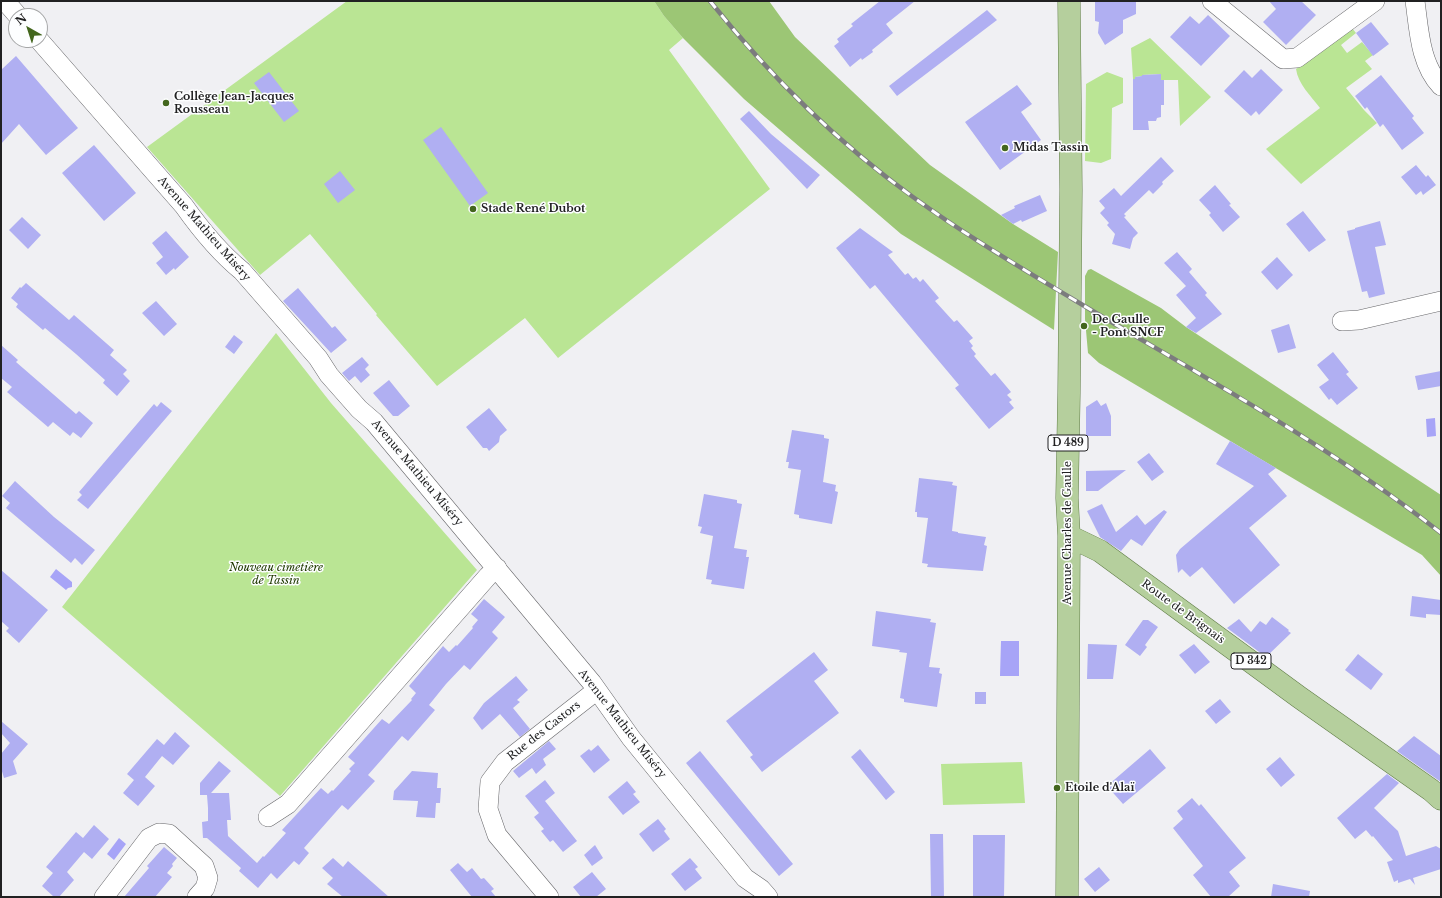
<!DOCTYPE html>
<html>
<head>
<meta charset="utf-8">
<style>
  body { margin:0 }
  #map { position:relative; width:1442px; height:898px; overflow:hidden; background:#f0f0f3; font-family:"Libre Baskerville",serif }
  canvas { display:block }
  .frame { position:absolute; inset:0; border:2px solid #212122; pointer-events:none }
  .north { position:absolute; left:8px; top:8px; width:40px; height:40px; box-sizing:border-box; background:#fdfeff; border:1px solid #a5a6a7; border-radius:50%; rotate:321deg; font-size:11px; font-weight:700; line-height:16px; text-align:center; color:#212122 }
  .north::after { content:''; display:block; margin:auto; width:14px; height:18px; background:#43661d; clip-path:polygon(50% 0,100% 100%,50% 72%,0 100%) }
</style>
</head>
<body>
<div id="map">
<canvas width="1442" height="898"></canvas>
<div class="frame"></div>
<div class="north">N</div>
</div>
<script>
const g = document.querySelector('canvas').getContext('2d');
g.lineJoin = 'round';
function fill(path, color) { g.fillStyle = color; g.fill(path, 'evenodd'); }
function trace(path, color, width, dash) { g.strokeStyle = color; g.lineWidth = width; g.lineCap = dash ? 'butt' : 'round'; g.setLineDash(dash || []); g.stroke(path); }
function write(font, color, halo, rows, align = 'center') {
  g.font = font + ' "Libre Baskerville",serif'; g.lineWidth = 3; g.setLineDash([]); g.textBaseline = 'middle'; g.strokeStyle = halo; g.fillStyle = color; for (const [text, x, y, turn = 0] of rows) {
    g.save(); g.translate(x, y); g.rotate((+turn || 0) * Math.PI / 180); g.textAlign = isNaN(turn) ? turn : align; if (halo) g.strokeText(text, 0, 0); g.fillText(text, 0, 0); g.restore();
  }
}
fill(new Path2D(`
  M347 1H654L664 16 683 38 669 50 770 189 558 358 525 318 437 386 376 315 377 314 310 234 260 275 147 147Z
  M1352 28 1356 33 1341 45 1347 53 1362 42 1373 55 1365 61 1372 69 1346 88 1364 110 1377 123 1301 184 1266 149 1320 108C1311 96 1298 84 1296 69Z
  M1150 38 1211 97 1180 126 1178 80H1161V74L1142 75V76L1135 77V79H1133L1131 48Z
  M1107 72 1123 78V103L1112 108 1111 159 1101 163 1085 161 1086 84Z
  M276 333 331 403 477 570 280 796 62 607Z
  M1022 762 1025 803 943 805 941 764Z`), '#bae594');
fill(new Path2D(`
  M654 1H769L795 37 930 165 1013 224 1058 252 1054 330 901 234 744 99 683 38 664 16Z
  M1091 269 1161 308 1186 327 1441 495V576L1422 555 1099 363 1088 353 1085 319V276L1088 270Z`), '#9cc675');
fill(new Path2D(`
  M1435 418 1436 436 1427 437 1426 419Z
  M56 569 72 582V587L68 588 66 590 50 577Z
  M1001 641H1019V676H1000Z
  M119 838 126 844 114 860 107 854Z`), '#a7a4f7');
fill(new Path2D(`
  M880 1H915L886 24 893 33 872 50 873 52 862 60 861 58 850 67 834 46 839 42 837 39 853 26 851 24Z
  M1095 1H1136V14L1123 20V33L1105 45 1098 33 1099 22 1095 21Z
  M1269 1H1301L1316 15 1286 45 1263 22 1276 9Z
  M987 10 997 20 897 96 889 86Z
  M1208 15 1230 36 1201 66 1170 37 1190 16 1199 24Z
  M1371 22 1389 44 1373 56 1356 33Z
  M16 56 78 128 46 155 19 124 1 144V70Z
  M1261 69 1283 90 1259 115 1256 111 1251 116 1224 91 1244 70 1252 78Z
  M269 72 299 111 284 122 254 83Z
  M1161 74V80H1164V105H1161V117L1157 118 1156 121H1148L1149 130H1133V79H1135V77L1142 76V75Z
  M1381 75 1414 116 1412 118 1424 133 1402 150 1383 124 1380 127 1367 107 1365 109 1355 96Z
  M1017 85 1032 104 1021 112 1041 140 1000 170 965 122Z
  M749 111 771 134 820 175 807 189 740 119Z
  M441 127 488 193 470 206 423 140Z
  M94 145 136 193 104 221 62 173Z
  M1161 157 1174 171 1162 182 1163 184 1153 194 1149 190 1124 214 1126 216 1124 217 1138 233 1133 238 1130 249 1112 244 1115 234 1107 225 1109 223 1100 213 1105 208 1099 201 1114 188 1121 196Z
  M1416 165 1426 177 1428 175 1436 185 1423 195 1421 191 1416 195 1401 177Z
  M340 171 355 190 338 203 324 184Z
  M1215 185 1231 204 1229 205 1240 217 1223 232 1209 215 1211 213 1199 200Z
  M1040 195 1047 211 1022 222 1021 220 1013 224 1001 215 1015 208 1014 206Z
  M1303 211 1326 240 1309 252 1286 224Z
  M22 217 41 235 28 249 9 230Z
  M1380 221 1386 245 1375 247 1385 294 1369 298 1367 291 1362 292 1347 231 1355 229V228Z
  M860 228 893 252 888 255 905 275 908 273 913 279 916 277 920 282 923 279 939 298 935 301 954 322 957 320 973 338 969 341 973 346 971 348 976 354 974 356 991 376 995 373 1011 392 1007 395 1012 400 1009 402 1014 408 989 429 955 388 959 385 875 285 870 289 836 248Z
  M166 231 189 257 175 270 174 268 166 275 156 263 163 257 152 243Z
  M1177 252 1192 269 1189 272 1207 293 1205 295 1222 314 1196 333 1186 327 1196 318 1176 295 1186 286 1164 263Z
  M1277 257 1293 275 1277 290 1261 272Z
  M26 283 69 320 74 315 114 350 110 355 127 370 123 374 130 381 117 396 103 383 105 380 76 354 45 328 43 330 16 307 18 304 11 298 20 287 21 288Z
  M298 288 332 328 335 326 347 340 331 353 283 301Z
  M156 301 177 324 164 336 142 313Z
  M1289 324 1296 348 1278 353 1271 330Z
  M234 335 243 342 234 354 225 347Z
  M1 345 18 360 16 362 76 414 79 411 93 423 81 438 73 432 70 436 53 422 48 427 7 392 12 387 1 378Z
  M1333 352 1349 372 1346 374 1358 388 1337 405 1331 398 1329 400 1319 387 1329 380 1317 365Z
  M362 357 369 365 365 369 370 375 361 383 355 376 349 381 342 373Z
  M1441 371V386L1418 390 1415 376Z
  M389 380 410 406 398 416H393L373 393Z
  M1097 400 1101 406 1106 403 1111 416V436H1086V407Z
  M161 402 172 411 88 509 77 500 82 495 79 492 154 404 157 407Z
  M489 408 507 430 500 436 499 442 489 451 487 448H483L466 427Z
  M792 430 824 435V438L829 439 823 482 836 485 835 491 838 492 832 524 799 518V515L794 514 801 470 788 468 789 462H786Z
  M1230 441 1276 468 1268 474 1287 496 1249 528 1280 565 1234 604 1202 567 1190 577 1182 569 1178 573 1176 555 1180 549 1254 486 1216 464Z
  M1149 453 1164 472 1152 481 1137 462Z
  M1126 470 1098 491H1086V471Z
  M919 478 953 482 952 485 957 486 952 531 958 532V533L986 537 984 545 987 546 983 571 927 567 928 564 922 563 928 518 917 517V512H915Z
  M15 481 54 517 95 550 82 565 75 558 71 563 6 508 10 503 2 496Z
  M704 494 737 500V503L742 504 734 548 747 550 746 557H749L744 589 711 584 712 580 706 579 713 536 700 533 702 527 698 526Z
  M1102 504 1116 532 1137 515 1145 525 1164 510 1167 512 1142 546 1131 539 1121 551 1100 537 1087 511Z
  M1 570 48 610 19 643 6 631 9 628 1 621Z
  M1412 596 1441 600V615L1426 614V618L1410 616Z
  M484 599 505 617 492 632 498 638 470 670 464 665 446 684 429 705 435 710 408 741 402 736 383 758 368 775 375 781 348 810 342 805 304 848 309 853 299 865 294 861 277 879 271 873 258 888 239 871 241 868 207 838H203L202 822 208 821V808L207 795H200V783L219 761 231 771 211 793H229L231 820H227L228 836 257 863 263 856 264 857 286 833 282 830 321 788 328 794 332 790 333 791 351 771 349 769 355 763 348 757 382 719 389 724 412 700 411 699 416 693 409 686 443 646 449 652 456 645 457 646 473 628 472 627 478 620 471 614Z
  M876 611 931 619 930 622 936 623 929 667 940 668 939 673 942 674 937 707 904 702V699L900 698 907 653 899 652 900 650 872 646Z
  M1272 617 1289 630 1288 631 1291 633 1266 657 1227 628 1239 619 1251 632 1260 621 1266 625Z
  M1143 620H1148L1158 627 1145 645 1147 647 1140 656 1125 645Z
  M1088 644 1117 645 1113 679H1087Z
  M1194 644 1210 662 1195 674 1179 655Z
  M814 652 828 670 814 681 839 713 762 772 750 757 753 755 726 721Z
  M1358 654 1383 674 1371 690 1345 670Z
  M516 676 528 690 517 700 520 702 513 708 530 729 520 737 500 714 482 730 473 718 484 703Z
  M975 692H986V704H975Z
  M1220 699 1231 712 1216 724 1205 711Z
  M1 721 28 744 13 761 17 774 4 778 1 768V754L10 743 1 733Z
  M175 732 190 746 173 765 162 756 145 777 155 786 138 806 123 793 134 780 127 774 157 739 164 745Z
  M1414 736 1441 756V782L1397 751Z
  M549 741 556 749 543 759 546 765 536 774 532 768 519 778 513 771Z
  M598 745 610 760 594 773 580 756 589 749 591 751Z
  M860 749 895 792 886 800 851 757Z
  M1150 749 1166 768 1123 804 1107 786Z
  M700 751 793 864 779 876 686 763Z
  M1280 757 1295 775 1281 787 1266 769Z
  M412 771 438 773 437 788H441L440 803H436L435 818 416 817 418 801 393 800 394 791Z
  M1387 774 1399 783 1374 808 1398 831 1406 856 1436 846 1441 849V869L1413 878 1415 885 1410 879 1398 883V880L1394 882 1387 862 1393 860 1373 836 1372 837 1366 830 1355 839 1337 818Z
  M545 780 555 793 545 801 577 841 563 852 553 840 550 842 541 831 544 829 534 817 539 813 525 796Z
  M627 781 636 792 633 794 640 802 623 815 608 797Z
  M1192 798 1199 806 1201 804 1246 858 1229 872 1240 886 1228 897H1211L1193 875 1203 866 1173 828 1183 819 1177 811Z
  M658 819 666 829 664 831 670 839 653 852 639 834Z
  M94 825 109 839 92 859 84 852 67 872 74 880 59 897H54L42 886 53 873 46 867 76 832 83 838Z
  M930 834H943L944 897H931Z
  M973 835H1005L1004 897H973Z
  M595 845 603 858 592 866 584 855Z
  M164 847 177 858 172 864 173 866 167 873 172 877 155 897H124L149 868 147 866Z
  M333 858 343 867 348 861 389 897H343L327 884 333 878 322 868Z
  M690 858 698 867 695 869 702 878 685 891 671 874Z
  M458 863 467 872 472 868 481 879 484 878 494 889 491 891 496 897H472L450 870Z
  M1099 867 1110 880 1095 892 1084 879Z
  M592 872 606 889 596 897H581L573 887Z
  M1273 884 1310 891 1309 897H1271Z`), '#b0aff2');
const minor = new Path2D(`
  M5 1 18 16
  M1212 1 1283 59 1297 58 1375 1
  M1415 1C1419 30 1420 64 1441 86
  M39 40 184 206C201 230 220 253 242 271L318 358 329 375 359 409 374 422 592 683 631 738 745 878 761 889 768 897
  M1342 321 1359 320 1441 301
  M268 817 288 804 488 576 497 568
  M104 897 149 838 159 833 169 834 204 866 208 878 205 888 197 897
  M549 897 497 835 488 809 490 782 505 762 597 690`);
const major = new Path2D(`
  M1069 536 1100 551 1299 697 1431 790 1441 799
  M1067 897 1069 536 1067 498 1069 393 1071 190 1069 1`);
trace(minor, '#666669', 20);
trace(major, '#617d47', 23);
trace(minor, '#fff', 19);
trace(major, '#b5cf9d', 22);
const rail = new Path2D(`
  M710 1C769 75 837 142 913 197 964 234 1018 266 1071 298 1196 373 1326 443 1441 533`);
trace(rail, '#7c7c7e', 4.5);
trace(rail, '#fdfeff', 3, [9]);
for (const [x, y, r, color] of [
  [166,103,4,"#43661d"],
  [1005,148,4,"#43661d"],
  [473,209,4,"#43661d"],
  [1084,326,4,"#43661d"],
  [1057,788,4,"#43661d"]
]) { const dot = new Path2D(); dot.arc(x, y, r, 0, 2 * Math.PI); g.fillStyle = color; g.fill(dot); trace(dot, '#fdfeff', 1.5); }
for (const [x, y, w] of [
  [1068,443,40],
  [1251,661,40]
]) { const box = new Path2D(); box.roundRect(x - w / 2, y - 8, w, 16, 3); g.fillStyle = '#fdfeff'; g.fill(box); trace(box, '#212122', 1); }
write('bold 10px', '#212122', null, [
  ["D 489",1068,443],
  ["D 342",1251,661]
]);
write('bold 11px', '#212122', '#fdfeff', [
  ["Collège Jean-Jacques",174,97],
  ["Rousseau",174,110],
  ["Midas Tassin",1013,148],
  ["Stade René Dubot",481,209],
  ["De Gaulle",1092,320],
  ["- Pont SNCF",1092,333],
  ["Etoile d'Alaï",1065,788]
], 'left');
write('11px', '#212122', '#fdfeff', [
  ["Avenue Mathieu Miséry",204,229,49],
  ["Avenue Mathieu Miséry",417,473,50],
  ["Avenue Charles de Gaulle",1068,533,-90],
  ["Route de Brignais",1183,612,36],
  ["Avenue Mathieu Miséry",622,724,52],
  ["Rue des Castors",544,731,-38]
]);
write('italic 11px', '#203a00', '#fdfeff', [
  ["Nouveau cimetière",276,568],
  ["de Tassin",276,581]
]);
</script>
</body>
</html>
